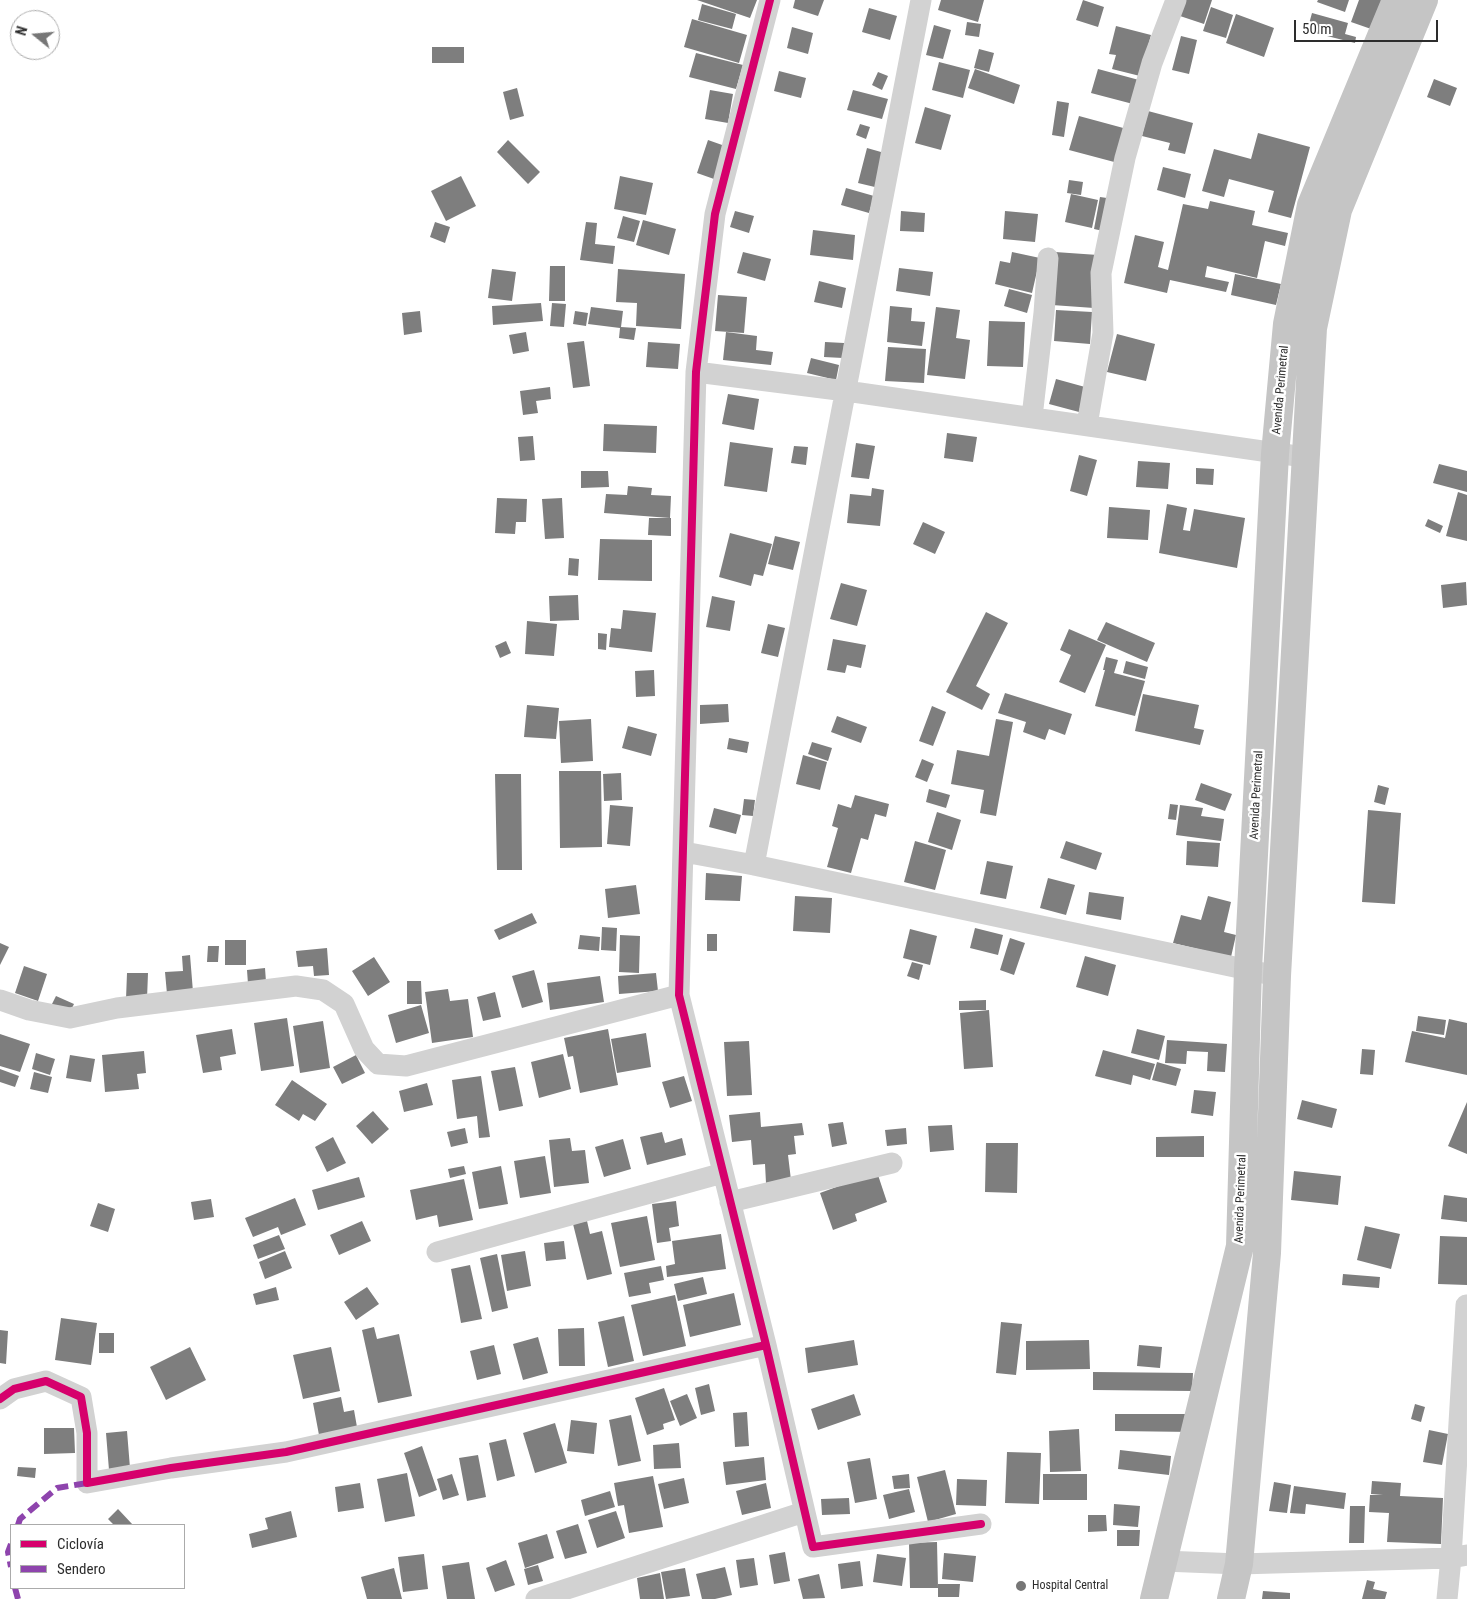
<!DOCTYPE html>
<html>
<head>
<meta charset="utf-8">
<style>
  body { margin:0 }
  #map { position:relative; width:1467px; height:1599px; overflow:hidden; background:#fff; font-family:"Roboto Condensed",sans-serif }
  canvas { display:block }
  .legend { position:absolute; left:10px; top:1524px; width:175px; height:65px; box-sizing:border-box; background:#fff; border:1px solid #ababab; margin:0; padding:6px 9px; list-style:none; font-size:15px; color:#2d2d2d }
  .legend li { display:flex; align-items:center; gap:10px; height:25px }
  .legend b { width:25px; border:1px solid #ababab }
  .north { position:absolute; left:10px; top:10px; width:50px; height:50px; box-sizing:border-box; background:#fff; border:1px solid #ababab; border-radius:50%; rotate:287deg; font-size:14px; font-weight:700; line-height:20px; text-align:center; color:#2d2d2d }
  .north::after { content:''; display:block; margin:auto; width:18px; height:22px; background:#767676; clip-path:polygon(50% 0,100% 100%,50% 72%,0 100%) }
  .scale { position:absolute; left:1294px; top:20px; width:144px; height:22px; box-sizing:border-box; border:2px solid #2d2d2d; border-top:0; padding-left:6px; font-size:15px; line-height:18px; white-space:nowrap; color:#2d2d2d; -webkit-text-stroke:4px #fff; paint-order:stroke }
</style>
</head>
<body>
<div id="map">
<canvas width="1467" height="1599"></canvas>
<ul class="legend">
<li><b style="height:6px;background:#d6006c"></b>Ciclovía</li>
<li><b style="height:6px;background:#8e44ad"></b>Sendero</li>
</ul>
<div class="north">N</div>
<div class="scale">50 m</div>
</div>
<script>
const g = document.querySelector('canvas').getContext('2d');
g.lineJoin = 'round';
function fill(path, color) { g.fillStyle = color; g.fill(path, 'evenodd'); }
function trace(path, color, width, dash) { g.strokeStyle = color; g.lineWidth = width; g.lineCap = dash ? 'butt' : 'round'; g.setLineDash(dash || []); g.stroke(path); }
function write(font, color, halo, rows, align = 'center') {
  g.font = font + ' "Roboto Condensed",sans-serif'; g.lineWidth = 5; g.setLineDash([]); g.textBaseline = 'middle'; g.strokeStyle = halo; g.fillStyle = color; for (const [text, x, y, turn = 0] of rows) {
    g.save(); g.translate(x, y); g.rotate((+turn || 0) * Math.PI / 180); g.textAlign = isNaN(turn) ? turn : align; if (halo) g.strokeText(text, 0, 0); g.fillText(text, 0, 0); g.restore();
  }
}
fill(new Path2D(`
  M697 0H757L750 18Z
  M795 0H824L818 16 793 8Z
  M941 0H984L978 22 938 10Z
  M1083 0 1104 7 1098 27 1076 20Z
  M1185 0H1212L1204 24 1180 16Z
  M1318 0H1349L1345 12 1317 2Z
  M1359 0H1385L1374 30 1351 22Z
  M702 4 736 14 732 29 698 20Z
  M1211 7 1233 15 1226 38 1203 31Z
  M869 8 897 16 890 40 862 32Z
  M1312 13 1348 23 1345 34 1356 37 1355 43 1307 31Z
  M1236 14 1274 28 1264 57 1226 43Z
  M692 19 747 35 739 63 684 47Z
  M967 22 981 24 979 37 965 35Z
  M934 25 951 30 943 59 926 55Z
  M1116 26 1151 35 1140 76 1112 69 1116 55 1109 54Z
  M792 27 813 33 808 54 787 48Z
  M1181 36 1197 40 1189 74 1172 70Z
  M432 47H464V63H432Z
  M979 49 994 53 989 72 974 68Z
  M696 53 743 65 736 89 689 77Z
  M939 62 970 70 963 98 932 90Z
  M975 69 1020 85 1014 104 968 88Z
  M1098 69 1139 80 1133 104 1091 93Z
  M779 71 806 78 801 98 774 91Z
  M878 72 888 76 882 90 872 85Z
  M1434 79 1457 88 1450 106 1427 97Z
  M517 88 524 116 510 120 503 92Z
  M710 90 733 94 728 123 705 119Z
  M853 90 888 99 882 119 847 110Z
  M1057 101 1069 103 1064 137 1052 135Z
  M925 107 951 115 941 150 915 143Z
  M1148 111 1193 123 1185 154 1168 150 1170 143 1142 136Z
  M1079 116 1127 129 1118 163 1069 150Z
  M860 124 870 127 866 139 856 135Z
  M1258 133 1310 147 1291 218 1268 212 1274 191 1229 179 1224 197 1202 191 1214 149 1251 159Z
  M508 140 540 172 528 184 497 152Z
  M708 140 725 146 714 179 697 173Z
  M867 148 888 154 879 188 858 183Z
  M1163 167 1191 174 1185 198 1157 190Z
  M461 176 476 206 446 221 431 191Z
  M620 176 653 183 646 215 614 209Z
  M1069 180 1083 182 1081 195 1067 193Z
  M846 188 874 196 869 213 841 205Z
  M1071 194 1098 200 1092 228 1065 222Z
  M1100 197 1114 199 1108 232 1094 229Z
  M1210 201 1255 211 1252 225 1288 233 1285 246 1265 241 1257 278 1207 266 1205 277 1229 282 1226 292 1170 280 1167 293 1124 283 1135 235 1164 242 1158 267 1168 270 1183 204 1208 209Z
  M735 211 754 216 749 233 730 227Z
  M901 211 925 213 924 232 900 231Z
  M1005 211 1038 214 1035 242 1003 239Z
  M623 216 640 221 634 242 617 238Z
  M643 220 676 229 669 255 636 245Z
  M435 222 450 227 445 243 430 237Z
  M586 222 597 223 595 244 615 246 613 264 580 260Z
  M813 230 855 235 853 260 810 255Z
  M743 252 771 259 765 281 737 273Z
  M1012 252 1040 258 1032 293 995 284 1000 261 1010 263Z
  M1055 252 1098 255 1094 308 1052 305Z
  M550 266H565V301H549Z
  M899 268 933 272 930 296 896 291Z
  M492 269 516 272 512 301 488 298Z
  M618 269 685 274 681 329 636 326 637 303 616 302Z
  M1235 274 1281 284 1276 305 1231 295Z
  M819 281 846 288 842 308 814 302Z
  M1009 289 1032 295 1027 313 1004 306Z
  M718 295 747 297 744 333 715 331Z
  M541 303 543 321 493 325 492 306Z
  M552 303 566 304 564 327 550 326Z
  M890 306 912 308 911 321 925 322 922 346 887 342Z
  M591 307 623 311 621 327 636 328 634 340 619 338 620 328 588 324Z
  M936 307 960 310 956 338 970 340 965 379 927 375Z
  M1056 310 1092 312 1090 344 1054 341Z
  M420 311 422 332 404 335 402 313Z
  M575 311 588 313 586 326 573 324Z
  M989 321 1025 322 1023 367 987 366Z
  M526 332 529 351 513 354 509 335Z
  M726 332 757 336 756 350 773 352 771 365 723 360Z
  M1117 334 1155 344 1146 381 1107 372Z
  M584 341 590 386 573 388 567 343Z
  M648 342 680 344 678 369 646 367Z
  M825 342 844 343 843 358 824 357Z
  M888 347 926 349 924 383 885 381Z
  M811 358 839 365 836 380 807 373Z
  M1056 379 1085 387 1079 412 1049 404Z
  M550 387 551 399 536 401 538 413 523 415 520 391Z
  M728 394 759 399 754 430 722 424Z
  M604 424 657 426 656 453 603 451Z
  M947 433 977 437 973 462 944 458Z
  M533 436 535 460 520 461 518 437Z
  M730 442 773 448 767 492 724 486Z
  M856 443 875 446 869 479 851 477Z
  M794 446 808 447 806 465 791 463Z
  M1079 455 1097 460 1087 496 1070 491Z
  M1138 461 1170 463 1168 489 1136 487Z
  M1439 464 1467 471V492L1433 483Z
  M1196 468 1214 469 1213 485 1196 484Z
  M581 471H608L609 487 581 488Z
  M628 486 652 488 651 495 671 496 670 518 604 513 606 494 627 495Z
  M872 488 884 490 880 526 847 523 850 494 871 496Z
  M1458 492 1467 495V541L1446 536Z
  M497 498 527 499 526 522H516L515 534 495 533Z
  M562 498 564 538 545 539 542 499Z
  M1167 504 1187 508 1183 530 1190 531 1194 509 1245 518 1237 568 1159 553Z
  M1109 507 1150 510 1148 540 1107 538Z
  M649 518H671V536L648 535Z
  M1428 519 1443 526 1440 533 1425 526Z
  M923 522 945 532 935 554 913 544Z
  M730 533 772 544 763 576 754 574 751 586 719 577Z
  M775 536 800 542 793 570 768 564Z
  M600 539 652 540V581L598 580Z
  M569 558 579 559 578 576 568 575Z
  M1466 582 1467 605 1443 608 1441 585Z
  M841 583 867 590 857 626 830 619Z
  M578 595 579 620 550 621 549 596Z
  M712 596 735 601 730 631 706 627Z
  M623 610 656 613 652 652 609 647 611 628 621 629Z
  M986 612 1008 623 976 686 990 694 982 710 946 692Z
  M527 621 557 624 554 656 525 654Z
  M1106 622 1155 643 1147 662 1097 640Z
  M768 624 785 628 778 657 761 653Z
  M1069 629 1106 645 1085 693 1059 682 1071 655 1060 650Z
  M598 633 607 634 606 650 598 649Z
  M833 639 866 645 861 668 847 665 845 673 827 670Z
  M506 641 511 653 500 658 495 646Z
  M1106 657 1118 660 1114 673 1145 681 1135 716 1095 706 1105 670H1103Z
  M1126 661 1148 667 1145 679 1123 673Z
  M654 670 655 696 636 697 635 671Z
  M1005 693 1072 714 1065 735 1049 729 1045 740 1023 732 1026 722 998 713Z
  M1143 694 1199 705 1194 728 1204 730 1200 745 1135 731Z
  M728 704 729 722 700 724V705Z
  M527 705 559 708 556 739 524 737Z
  M932 706 946 712 933 746 919 741Z
  M837 716 867 727 861 743 831 732Z
  M591 719 593 761 561 763 559 721Z
  M996 719 1013 722 996 816 980 813 984 790 951 784 957 750 989 756Z
  M628 726 657 734 651 756 622 748Z
  M729 738 749 742 747 753 727 749Z
  M812 742 832 748 828 761 808 754Z
  M803 755 827 762 820 790 796 784Z
  M922 759 934 764 927 782 915 777Z
  M559 771H601L602 847 560 848Z
  M621 773 622 800 604 801 603 774Z
  M495 774H521L522 870H497Z
  M1201 783 1232 794 1225 811 1195 800Z
  M1378 785 1389 788 1385 805 1374 802Z
  M929 789 950 795 946 808 926 802Z
  M855 795 889 804 886 817 875 814 868 840 861 838 851 873 827 867 838 828 832 826 838 804 851 808Z
  M744 799 755 800 753 816 742 815Z
  M1170 804 1178 805 1176 820 1168 819Z
  M610 805 633 807 630 846 607 844Z
  M1180 805 1203 808 1201 816 1224 819 1221 841 1176 835Z
  M714 808 741 815 736 834 709 827Z
  M1368 810 1401 813 1395 904 1362 902Z
  M937 812 961 820 952 850 928 842Z
  M915 841 946 850 935 890 904 882Z
  M1066 841 1102 853 1096 870 1060 858Z
  M1187 841 1220 843 1218 867 1186 865Z
  M987 861 1013 866 1006 899 980 894Z
  M706 873 742 876 740 901 705 900Z
  M1048 878 1075 885 1066 915 1040 908Z
  M636 885 640 914 608 918 605 889Z
  M1089 892 1124 897 1121 920 1086 914Z
  M795 896 832 898 830 933 793 931Z
  M1208 896 1231 902 1224 932 1236 935 1231 957 1173 943 1181 915 1201 920Z
  M532 913 537 923 499 940 494 930Z
  M602 927 617 928 616 951 601 950Z
  M975 928 1003 935 998 955 970 948Z
  M910 929 937 936 930 965 903 958Z
  M707 934H717V951H707Z
  M580 935 600 937 599 951 578 949Z
  M620 935 640 936 639 973 619 972Z
  M1010 938 1025 943 1014 975 1000 970Z
  M225 940H246V965H225Z
  M0 943 9 947 0 965Z
  M208 946H219L218 962H207Z
  M327 948 329 975 314 976 313 966 298 967 296 951Z
  M190 955 193 992 167 994 165 972 183 971 182 956Z
  M1085 956 1116 965 1108 996 1076 987Z
  M374 957 390 982 368 996 352 971Z
  M912 962 923 965 919 980 907 976Z
  M24 966 47 974 38 1001 15 993Z
  M265 968 266 982 248 984 247 970Z
  M534 970 543 1002 522 1008 512 976Z
  M127 973H148L147 999H126Z
  M656 973 658 991 619 994 618 976Z
  M600 976 604 1002 550 1010 547 983Z
  M407 981H421L422 1004H407Z
  M448 989 450 1001 468 999 473 1037 432 1043 425 992Z
  M495 992 501 1017 483 1021 477 997Z
  M56 996 74 1004 65 1022 47 1014Z
  M986 1000V1010H959V1001Z
  M421 1005 429 1033 396 1043 388 1015Z
  M989 1010 993 1067 964 1069 960 1013Z
  M1418 1016 1446 1020 1444 1035 1416 1031Z
  M287 1018 294 1066 261 1071 254 1023Z
  M1449 1019 1467 1023V1075L1405 1062 1412 1031 1445 1038Z
  M323 1021 330 1068 300 1073 293 1026Z
  M232 1029 236 1054 220 1057 222 1070 203 1073 196 1035Z
  M608 1029 618 1085 580 1093 573 1056 568 1057 564 1038Z
  M1137 1029 1165 1036 1159 1060 1131 1053Z
  M646 1033 651 1067 617 1073 611 1039Z
  M0 1034 30 1044 20 1072 0 1066Z
  M1167 1040 1227 1044 1225 1072 1207 1071 1208 1052 1187 1051 1186 1064 1165 1063Z
  M749 1041 752 1095 727 1096 724 1042Z
  M1362 1049 1375 1050 1373 1075 1360 1074Z
  M1103 1050 1155 1064 1150 1080 1133 1075 1131 1085 1095 1076Z
  M144 1051 146 1073 137 1074 139 1089 105 1092 102 1055Z
  M36 1053 55 1059 50 1075 32 1069Z
  M563 1054 571 1089 539 1098 531 1062Z
  M70 1055 95 1059 91 1082 66 1078Z
  M356 1055 365 1073 342 1084 333 1067Z
  M1157 1062 1181 1069 1176 1086 1152 1080Z
  M515 1067 523 1106 499 1111 491 1071Z
  M0 1069 19 1076 15 1087 0 1082Z
  M34 1072 52 1077 48 1093 30 1089Z
  M481 1076 490 1137 479 1138 477 1116 457 1119 452 1080Z
  M684 1076 692 1101 670 1108 662 1082Z
  M292 1080 327 1104 315 1121 303 1114 299 1121 275 1105Z
  M427 1083 433 1105 404 1112 399 1091Z
  M1194 1090 1216 1092 1213 1116 1191 1113Z
  M1302 1100 1337 1109 1332 1128 1297 1119Z
  M1467 1102V1154L1448 1146Z
  M373 1111 389 1129 372 1144 356 1126Z
  M760 1112 761 1127 802 1123 804 1135 794 1136 796 1154 788 1155 791 1180 766 1183 765 1164 753 1165 751 1140 732 1142 729 1115Z
  M843 1122 847 1144 832 1147 828 1124Z
  M952 1125 954 1150 930 1152 928 1126Z
  M465 1128 468 1143 451 1147 447 1132Z
  M906 1128 907 1144 887 1146 885 1130Z
  M662 1132 665 1143 682 1138 686 1155 647 1165 640 1137Z
  M1204 1136V1157H1156V1137Z
  M333 1137 346 1163 327 1172 315 1147Z
  M570 1138 572 1151 585 1150 589 1183 554 1187 549 1140Z
  M623 1139 631 1169 604 1177 595 1147Z
  M986 1143H1018L1017 1193 985 1192Z
  M545 1156 551 1193 520 1198 514 1161Z
  M464 1166 466 1174 450 1178 448 1169Z
  M501 1166 508 1204 479 1209 472 1172Z
  M1294 1171 1341 1176 1338 1205 1291 1200Z
  M877 1172 887 1202 855 1214 857 1221 833 1230 820 1193Z
  M359 1177 365 1197 318 1210 312 1190Z
  M464 1179 473 1220 439 1227 437 1215 416 1220 410 1190Z
  M1444 1195 1467 1198V1222L1441 1219Z
  M295 1198 306 1225 281 1235 278 1227 253 1237 245 1218Z
  M211 1199 214 1217 194 1220 191 1202Z
  M676 1201 679 1226 669 1228 671 1241 657 1243 652 1204Z
  M98 1203 115 1209 108 1232 90 1226Z
  M647 1216 655 1260 620 1267 611 1223Z
  M362 1221 371 1241 339 1255 330 1235Z
  M587 1221 590 1234 602 1231 612 1274 587 1280 573 1224Z
  M1365 1226 1400 1234 1391 1269 1357 1260Z
  M721 1234 726 1269 667 1277 666 1266 675 1264 672 1241Z
  M279 1235 285 1249 258 1259 253 1245Z
  M1440 1236 1467 1237V1285L1438 1284Z
  M564 1241 566 1259 546 1261 544 1243Z
  M285 1251 292 1268 265 1279 259 1262Z
  M525 1251 531 1286 507 1291 501 1255Z
  M497 1254 508 1308 492 1312 480 1258Z
  M470 1265 482 1319 461 1323 451 1269Z
  M661 1266 664 1280 649 1283 651 1293 629 1297 624 1273Z
  M1343 1274 1380 1277 1379 1288 1342 1285Z
  M703 1277 707 1294 678 1301 674 1284Z
  M276 1287 279 1300 256 1305 253 1294Z
  M367 1287 379 1304 356 1320 344 1302Z
  M734 1293 741 1325 690 1337 683 1305Z
  M675 1295 686 1346 643 1356 631 1305Z
  M624 1316 634 1361 608 1367 598 1322Z
  M61 1318 97 1323 91 1365 55 1360Z
  M1001 1322 1022 1324 1016 1375 996 1373Z
  M374 1327 377 1339 399 1334 412 1396 378 1403 362 1330Z
  M584 1328 585 1366H559L558 1329Z
  M0 1330 8 1331 6 1364 0 1363Z
  M99 1333H114V1353H99Z
  M538 1337 548 1373 523 1380 513 1344Z
  M854 1340 858 1365 808 1373 805 1348Z
  M1089 1340 1090 1369 1026 1370V1341Z
  M494 1345 501 1374 477 1380 470 1351Z
  M1139 1345 1162 1347 1160 1368 1137 1366Z
  M190 1347 206 1380 166 1400 150 1367Z
  M331 1347 340 1391 303 1399 293 1355Z
  M1093 1372 1193 1373 1192 1391 1093 1390Z
  M709 1384 715 1411 701 1415 695 1388Z
  M664 1388 675 1420 663 1424 664 1429 647 1435 635 1398Z
  M687 1394 697 1418 680 1426 670 1401Z
  M854 1394 861 1415 818 1430 811 1409Z
  M341 1397 344 1412 354 1410 357 1427 319 1435 313 1403Z
  M1415 1404 1425 1407 1421 1422 1411 1419Z
  M747 1412 749 1446 735 1447 733 1413Z
  M1115 1414H1194V1432L1115 1431Z
  M631 1415 641 1461 618 1466 609 1420Z
  M571 1420 597 1423 594 1454 567 1451Z
  M555 1423 567 1463 535 1473 523 1433Z
  M44 1428H74L75 1453 44 1454Z
  M1079 1429 1081 1471 1050 1472 1049 1431Z
  M1429 1430 1448 1434 1442 1465 1423 1462Z
  M127 1431 130 1468 109 1470 106 1433Z
  M506 1439 515 1476 497 1481 489 1443Z
  M679 1443 681 1468 654 1469 653 1445Z
  M422 1446 437 1490 419 1497 404 1453Z
  M1120 1450 1171 1456 1169 1475 1118 1469Z
  M1007 1452 1041 1453 1039 1504 1005 1503Z
  M478 1455 486 1497 467 1501 459 1458Z
  M764 1457 766 1480 726 1485 723 1462Z
  M870 1458 877 1499 855 1503 847 1462Z
  M18 1467 36 1468 35 1478 17 1476Z
  M945 1470 956 1514 928 1522 917 1477Z
  M407 1473 415 1516 385 1522 377 1479Z
  M452 1474 459 1495 443 1500 437 1479Z
  M909 1474 910 1488 894 1489 892 1476Z
  M1043 1474H1087V1500H1043Z
  M653 1476 663 1527 629 1533 624 1505 618 1506 614 1483Z
  M684 1478 689 1503 664 1509 658 1484Z
  M957 1479 987 1480 986 1506 956 1505Z
  M1372 1481 1401 1483 1400 1496 1443 1498 1441 1544 1387 1542 1389 1513 1369 1512 1370 1495H1383L1371 1494Z
  M1274 1482 1291 1485 1287 1513 1269 1511Z
  M360 1483 364 1508 338 1512 335 1487Z
  M766 1483 771 1508 742 1515 736 1491Z
  M1294 1486 1346 1493 1344 1509 1306 1504 1305 1514 1290 1513Z
  M909 1489 915 1512 889 1519 883 1495Z
  M610 1491 615 1507 585 1516 581 1500Z
  M849 1498 850 1514 822 1515 821 1499Z
  M1114 1504 1140 1506 1138 1527 1113 1525Z
  M1350 1506H1365L1364 1543H1349Z
  M118 1509 133 1525H114L108 1519Z
  M291 1511 297 1537 252 1548 249 1534 268 1529 265 1518Z
  M616 1511 625 1538 597 1548 588 1520Z
  M1088 1515H1106L1107 1531 1088 1532Z
  M578 1524 587 1553 565 1559 556 1531Z
  M1117 1530H1140L1139 1546H1117Z
  M547 1534 554 1558 525 1568 518 1543Z
  M937 1542 938 1588H910L909 1543Z
  M785 1552 790 1581 774 1584 769 1555Z
  M944 1553 976 1556 973 1582 942 1579Z
  M424 1554 428 1589 403 1592 398 1557Z
  M877 1554 906 1558 902 1586 873 1582Z
  M754 1558 758 1585 740 1588 736 1560Z
  M506 1560 515 1585 495 1592 486 1568Z
  M860 1561 863 1586 841 1589 838 1564Z
  M469 1562 475 1599H447L442 1566Z
  M538 1565 543 1581 528 1585 524 1569Z
  M725 1567 732 1595 715 1599H702L696 1574Z
  M394 1568 402 1599H367L361 1577Z
  M685 1568 690 1596 666 1599 661 1572Z
  M660 1573 664 1599H640L637 1578Z
  M819 1574 825 1598 803 1599 798 1579Z
  M1367 1580 1375 1582 1373 1589 1387 1592 1385 1599H1362Z
  M938 1584H960L959 1597H938Z
  M1263 1591 1290 1593V1599H1262Z`), '#7e7e7e');
trace(new Path2D(`
  M770 0 715 214 696 372 679 995 766 1345 813 1547 981 1524
  M696 372 846 391 1304 457
  M1032 417 1044 313 1048 258
  M1087 425 1103 333 1101 273 1125 158 1152 63 1176 0
  M684 852 754 865 1277 976
  M754 865 921 0
  M0 1000 29 1010 70 1018 117 1008 296 986 323 990 344 1004 364 1049 378 1064 406 1066 679 995
  M730 1202 892 1163
  M437 1252 723 1173
  M0 1399 14 1389 46 1381 81 1397 87 1433V1483L171 1468 286 1452 766 1345
  M1163 1561 1239 1564 1451 1558 1467 1555
  M536 1599 804 1512
  M1447 1599 1451 1558 1466 1305`), '#d2d2d2', 21);
trace(new Path2D(`
  M1154 1599 1240 1246 1248 969 1275 454 1287 324 1311 205 1396 0
  M1231 1599 1239 1564 1267 1253 1277 976 1313 328 1338 210 1424 0`), '#c5c5c5', 28);
trace(new Path2D(`
  M18 1525 20 1519 57 1488 87 1483
  M11 1544 8 1552 11 1567
  M15 1588 18 1599`), '#8e44ad', 6, [12, 6]);
trace(new Path2D(`
  M770 0 715 214 696 372 679 995 766 1345 813 1547 981 1524
  M0 1399 14 1389 46 1381 81 1397 87 1433V1483L171 1468 286 1452 766 1345`), '#d6006c', 8);
for (const [x, y, r, color] of [
  [1021,1586,6,"#767676"]
]) { const dot = new Path2D(); dot.arc(x, y, r, 0, 2 * Math.PI); g.fillStyle = color; g.fill(dot); trace(dot, '#fff', 2); }
write('12px', '#2d2d2d', '#fff', [
  ["Avenida Perimetral",1281,390,-85],
  ["Avenida Perimetral",1257,795,-87],
  ["Avenida Perimetral",1241,1199,-88]
]);
write('12px', '#2d2d2d', '#fff', [
  ["Hospital Central",1032,1586]
], 'left');
</script>
</body>
</html>
